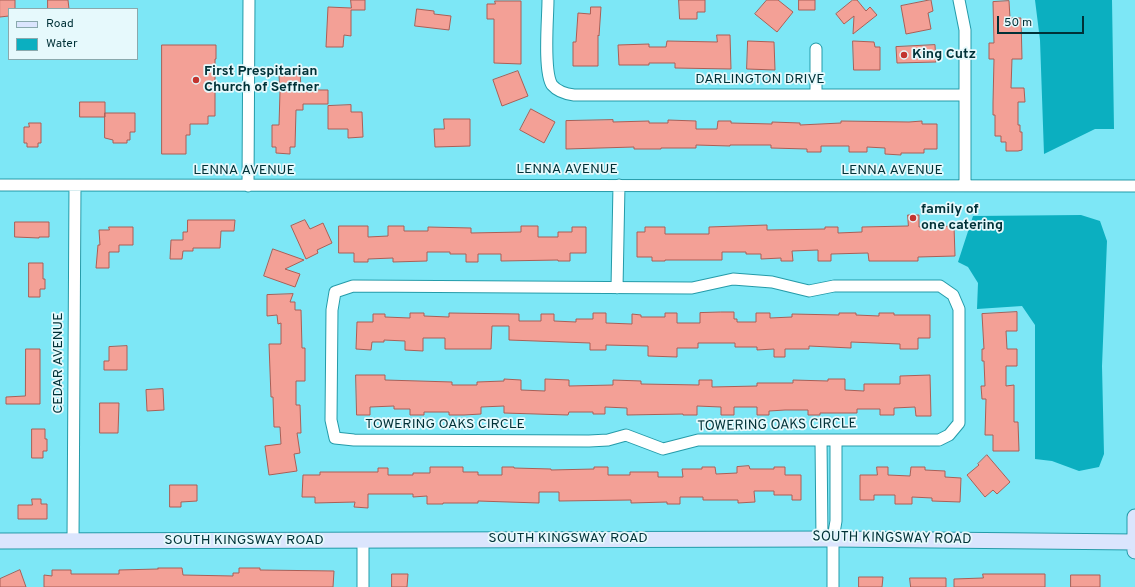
<!DOCTYPE html>
<html>
<head>
<meta charset="utf-8">
<style>
  body { margin:0 }
  #map { position:relative; width:1135px; height:587px; overflow:hidden; background:#7de7f6; font-family:Overpass,sans-serif }
  canvas { display:block }
  .legend { position:absolute; left:8px; top:8px; width:130px; height:52px; box-sizing:border-box; background:#e6f9fc; border:1px solid #8aa9ad; margin:0; padding:5px 7px; list-style:none; font-size:12px; color:#003137 }
  .legend li { display:flex; align-items:center; gap:8px; height:20px }
  .legend b { width:20px; border:1px solid #8aa9ad }
  .scale { position:absolute; left:997px; top:16px; width:87px; height:18px; box-sizing:border-box; border:2px solid #003137; border-top:0; padding-left:5px; font-size:12px; line-height:14px; white-space:nowrap; color:#003137; -webkit-text-stroke:3px #e6f9fc; paint-order:stroke }
</style>
</head>
<body>
<div id="map">
<canvas width="1135" height="587"></canvas>
<ul class="legend">
<li><b style="height:5px;background:#dbe5fd"></b>Road</li>
<li><b style="height:11px;background:#0bafc0"></b>Water</li>
</ul>
<div class="scale">50 m</div>
</div>
<script>
const g = document.querySelector('canvas').getContext('2d');
g.lineJoin = 'round';
function fill(path, color) { g.fillStyle = color; g.fill(path, 'evenodd'); }
function trace(path, color, width, dash) { g.strokeStyle = color; g.lineWidth = width; g.lineCap = dash ? 'butt' : 'round'; g.setLineDash(dash || []); g.stroke(path); }
function write(font, color, halo, rows, align = 'center') {
  g.font = font + ' Overpass,sans-serif'; g.lineWidth = 3.5; g.setLineDash([]); g.textBaseline = 'middle'; g.strokeStyle = halo; g.fillStyle = color; for (const [text, x, y, turn = 0] of rows) {
    g.save(); g.translate(x, y); g.rotate((+turn || 0) * Math.PI / 180); g.textAlign = isNaN(turn) ? turn : align; if (halo) g.strokeText(text, 0, 0); g.fillText(text, 0, 0); g.restore();
  }
}
fill(new Path2D(`
  M1035 0H1112L1114 129H1095L1044 154 1040 40Z
  M1081 215 1100 221 1107 241 1102 366 1104 454 1099 467 1079 471 1052 461 1035 459V325L1022 306 977 309 978 283 968 267 958 262 973 216Z`), '#0bafc0');
const building = new Path2D(`
  M0 0H15V9H9V16L0 17Z
  M48 0H68L69 9H48Z
  M351 0H365V10H351V36L344 35 343 47H326L328 7 351 8Z
  M679 0H705V12H697V19H680Z
  M767 0H778L793 12 777 32 755 14Z
  M799 0H815V10H799Z
  M853 0H857L866 11 870 7 877 15 853 34 854 16 844 24 836 14Z
  M931 0 933 11 928 13 931 29 906 34 901 6Z
  M495 1H521V64L494 63V19H487V4H495Z
  M1009 1 1010 18H1021L1022 59H1012L1011 88H1024L1025 102H1018V125H1020V132H1022V150L1018 151H1006V142H1001V136H995V115H993V103L994 59H989V43H994L993 2Z
  M591 7H601L599 36 598 35V66H573V42H576L578 13 590 14Z
  M417 9 434 11V14L451 16 449 30 415 26Z
  M717 35H730L731 69 675 68V63H649V65H619L618 45 649 44V47H666L667 41 717 42Z
  M748 41 774 42 775 70 747 69Z
  M853 41 874 42 875 47H880V70H854Z
  M162 45H216V59H215V116H208V124H190V135H186V154H162Z
  M935 45 936 62 897 63 896 47Z
  M279 69H300L301 90H328V104H303V110H296L295 147H290V154L276 153V147H272V125H279L280 92Z
  M518 71 528 96 502 106 493 80Z
  M80 102H105V117H80Z
  M351 105V112H362L363 137 348 138V129H328V106Z
  M531 109 555 122 544 143 520 130Z
  M105 113H135V132H130V140H127V143H113V140L105 138Z
  M444 119H470V146L435 147 434 129H444Z
  M613 120V122L649 121V123H668V120L696 121V129H717L718 121H731V123L772 124V122L800 123V125L841 123V121L909 122 922 121V124H937V149H924V153H901V155L885 154V148L867 147V152H849V146H821V152H807V149L771 148V145H730V146L696 145V148H661V149H634V147L566 149V121Z
  M29 123H41V143H38V147H27V143H24V127H29Z
  M908 215H919V227L954 226 955 256 918 257V261H869L868 253 831 254V261H818V250L792 251 793 261H781V258L761 259V254H746V252H722V260H665V261H652V257H637V232H645V227H665V234H709V227L767 225V230L825 229V227H838V233L862 232V227L908 226Z
  M188 220H235L234 231H221L220 248H193V251H183L182 259H170L171 240H183V232H187Z
  M305 220 310 229 323 223 332 243 317 250 318 253 306 259 291 226Z
  M15 222H49V237H39V238L15 237Z
  M339 226H368V237L388 236V226H404V231H428V227L471 228V233L521 232V226H538V237H558V232H572V227H586V253H570V261H558V260L501 261V254H478V262H466V254H450V252H427V261L393 262V258L368 259V262H354V253H339Z
  M109 227H133V245H119V252H109V268H96L98 245H100L99 230H109Z
  M273 249 304 260 285 269 300 274 295 287 264 276Z
  M29 263H43V279H45V289H40V297H29Z
  M293 294 290 302H295V310H301L302 348H305V381H296V405H300L301 433H297L300 453 294 454 297 471 269 475 265 446 281 444 280 427H274L273 397H271L269 344H281V323L278 324 277 315 267 316V295Z
  M721 312H734V319H737V322H756V313H770V318L792 317V314L839 315V313H856V315L879 316V313H894V315H930V338H918V349H900V344L851 342V348L809 346V349H785V357H774V349L757 350V347H735V343H698V348H677V357L648 356V346L606 345V350H590V343L509 340V326H492L491 349H445V338H423V351L405 350V341L384 340V342H372L371 350 356 349 357 322H373V314H385V317L410 318V313H424V316L449 317V313L519 314V321H541V314H554V321L576 322V319H593V313H606V323L632 324V314L641 315V317H665V313H677V323H700V313Z
  M1017 312V331H1006L1007 349H1017V366H1006V386L1014 385V422H1018L1019 451H993V435H985L986 399H982L981 386H985L984 361H982V349H984L982 314Z
  M127 346V370H104V361H109V347Z
  M26 349H40V404H6V397L25 396Z
  M356 375H385V380L452 382V385H477V382L504 381V379L521 380V390L545 391V379L569 380V386L613 385V380L641 381V384L699 385V380H712V387L757 386V383H793V380L828 381V379H845V390L864 391V384H900V376L930 375 931 416H916L915 407 894 408V415H880V409H857V413H820V415H808V410H785L769 411V415H757V407H734V415H721V407L697 406V415H683V414L627 415V408L605 407V414H593V412H569L568 415 504 413V406L481 407V414L464 415H449V412H424V415H410V409H394V406L370 407V415H357Z
  M163 389 164 410 147 411 146 390Z
  M100 403H119L118 433H100Z
  M32 429H45V439H47V451H43V458H32Z
  M987 455 1010 482 997 494 993 490 985 497 967 475 979 465 978 464Z
  M749 466 750 469H774V467H785V475H801V500H792V495H774V491H754L755 502 738 503V500H703V497H680V504H667V502L631 503V500L559 501V492H539V503L478 501V503H443V504H427V496L413 497V494H368V508L354 507 355 502 315 503V497H302L303 475H320V472H378V468H388V475H413V473H430V467H463V472H478V475H502V467H514V468L551 469V470L594 469V467H608V475H630V472H658V477H683L682 469H702V467H715L716 474 737 473V467Z
  M877 467H888V475L910 476 911 467H925V470L945 471V477L961 478 960 502 932 501V498L912 497V504H895V495H874V500H860V475H877Z
  M170 485H197V501L181 502V507H170Z
  M32 499H41V504H47V519H18V505H32Z
  M158 568H182L183 575 233 576V573H239V568H260V570L334 571 333 587H44V575L52 576V570H71V574H119V570L158 569Z
  M20 570 26 587H0V579Z
  M392 574H408L407 587H392Z
  M983 574H1045V587H954V579L983 578Z
  M1071 575H1100V587H1071Z
  M859 577H883L882 587H859Z
  M910 578H946V587H911Z`);
fill(building, '#f3a096');
trace(building, '#aa5f56', 1);
const street = new Path2D(`
  M548 0C548 18 543 71 552 85 558 92 566 94 574 95H965
  M959 0 965 30V186
  M816 49V95
  M0 185 1135 186
  M248 186 249 0
  M733 279 772 282 809 291 834 286H940L953 295 959 309V423L949 435 939 440H698L663 449 626 435 608 440 589 441 354 440 335 438 331 420 332 310 335 292 353 286 692 288Z
  M617 288 619 185
  M821 440 822 539
  M363 540V587
  M73 541 75 186
  M833 587V539L836 521V440`);
const secondary = new Path2D(`
  M1135 517V551
  M0 541 833 539 1135 542`);
trace(street, '#259ba9', 13);
trace(secondary, '#259ba9', 17);
trace(street, '#fff', 11);
trace(secondary, '#dbe5fd', 15);
for (const [x, y, r, color] of [
  [904,55,4,"#c2342f"],
  [196,80,4,"#c2342f"],
  [913,218,4,"#c2342f"]
]) { const dot = new Path2D(); dot.arc(x, y, r, 0, 2 * Math.PI); g.fillStyle = color; g.fill(dot); trace(dot, '#e6f9fc', 1.5); }
write('bold 14px', '#003137', '#e6f9fc', [
  ["King Cutz",912,55],
  ["First Prespitarian",204,72],
  ["Church of Seffner",204,88],
  ["family of",921,210],
  ["one catering",921,226]
], 'left');
write('14px', '#003137', '#e6f9fc', [
  ["DARLINGTON DRIVE",760,80],
  ["LENNA AVENUE",567,170],
  ["LENNA AVENUE",244,171],
  ["LENNA AVENUE",892,171],
  ["CEDAR AVENUE",59,363,-90],
  ["TOWERING OAKS CIRCLE",445,425],
  ["TOWERING OAKS CIRCLE",777,426,-1],
  ["SOUTH KINGSWAY ROAD",568,539],
  ["SOUTH KINGSWAY ROAD",892,539,1],
  ["SOUTH KINGSWAY ROAD",244,541]
]);
</script>
</body>
</html>
